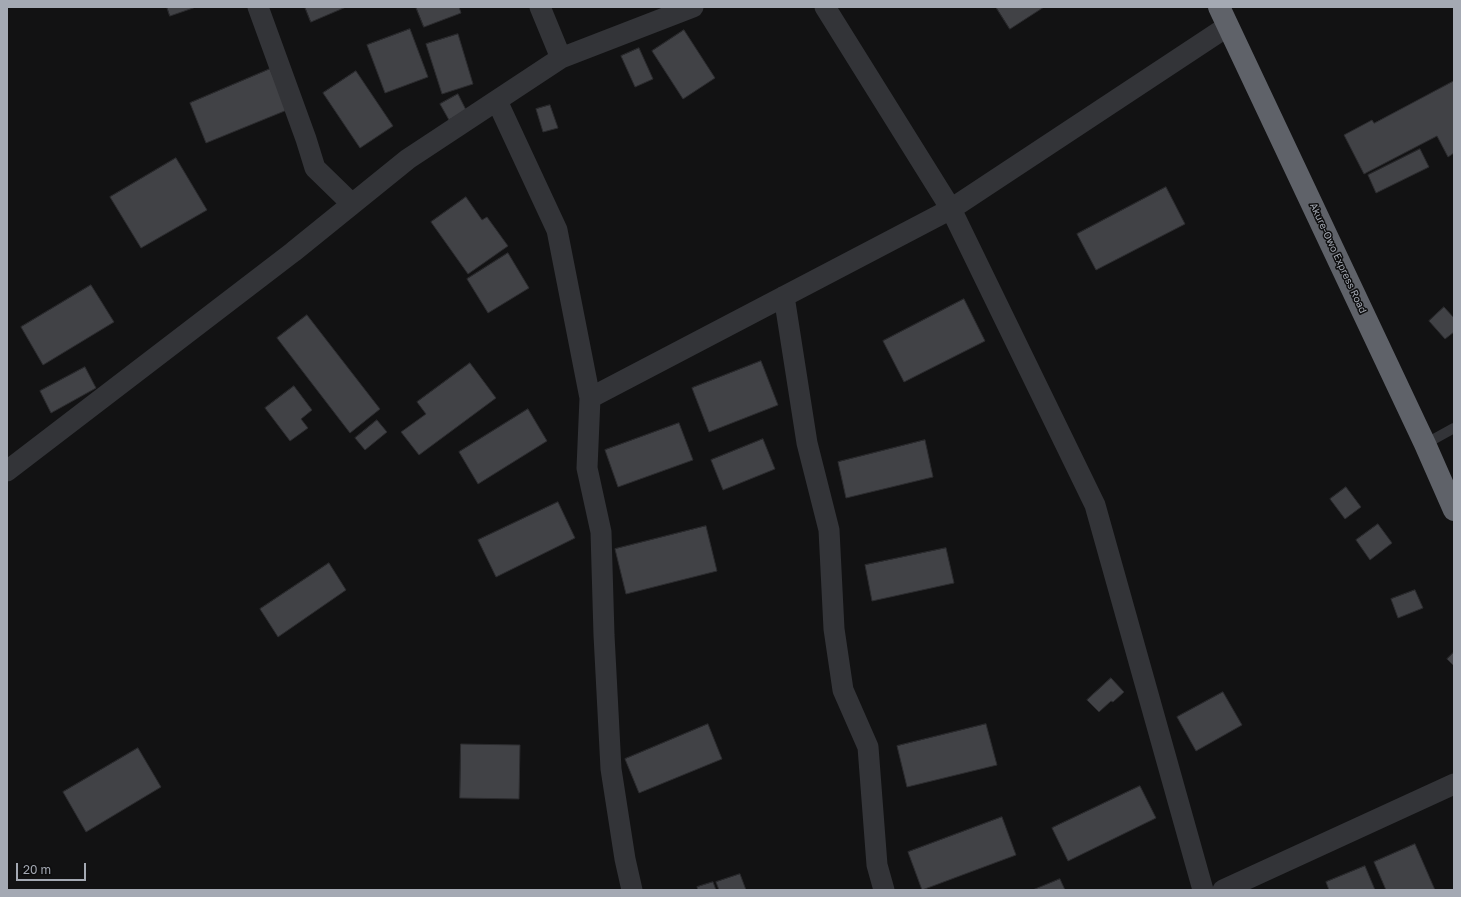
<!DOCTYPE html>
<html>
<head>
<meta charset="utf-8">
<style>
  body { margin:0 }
  #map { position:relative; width:1461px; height:897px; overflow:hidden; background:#121213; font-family:"Golos Text",sans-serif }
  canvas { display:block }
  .frame { position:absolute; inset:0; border:8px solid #a4a9b3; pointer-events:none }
  .scale { position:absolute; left:16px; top:863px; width:70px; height:18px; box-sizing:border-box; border:2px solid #a4a9b3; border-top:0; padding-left:5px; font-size:12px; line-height:14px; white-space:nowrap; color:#a4a9b3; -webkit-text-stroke:3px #0d0d0e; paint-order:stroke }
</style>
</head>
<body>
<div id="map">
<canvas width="1461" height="897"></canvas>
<div class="frame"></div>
<div class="scale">20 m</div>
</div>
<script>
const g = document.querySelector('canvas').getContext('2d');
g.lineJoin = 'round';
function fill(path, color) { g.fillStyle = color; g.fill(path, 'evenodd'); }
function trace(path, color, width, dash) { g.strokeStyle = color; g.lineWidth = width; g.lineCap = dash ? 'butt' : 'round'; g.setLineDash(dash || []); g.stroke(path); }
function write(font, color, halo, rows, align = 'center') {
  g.font = font + ' "Golos Text",sans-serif'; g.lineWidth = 3; g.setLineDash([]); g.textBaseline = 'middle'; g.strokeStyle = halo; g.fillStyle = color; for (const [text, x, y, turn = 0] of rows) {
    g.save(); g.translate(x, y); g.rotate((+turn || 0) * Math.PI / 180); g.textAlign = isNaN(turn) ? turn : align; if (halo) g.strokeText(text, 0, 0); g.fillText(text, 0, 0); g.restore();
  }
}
const building = new Path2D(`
  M167 7H196L170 16Z
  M305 7H346L311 22Z
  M416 7H459L461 13 424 27Z
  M996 7H1044L1010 29Z
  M410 29 428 77 385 93 367 45Z
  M684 30 715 78 683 99 652 51Z
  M458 34 473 84 442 94 426 44Z
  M639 48 653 79 635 87 621 56Z
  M270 69 287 110 206 143 190 103Z
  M356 71 393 126 360 148 323 93Z
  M1454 81V153L1448 157 1437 136 1364 174 1344 135 1372 120 1374 123Z
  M458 94 466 110 449 120 440 104Z
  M550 105 558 128 543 132 536 109Z
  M1420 149 1429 167 1376 193 1368 175Z
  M176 158 207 210 141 248 110 197Z
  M1166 187 1185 224 1096 270 1077 234Z
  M466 197 482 220 487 217 508 246 468 274 431 222Z
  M508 253 529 288 488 313 467 279Z
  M91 285 114 322 43 365 21 327Z
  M964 299 985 341 904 382 883 341Z
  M1444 307 1454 318V332L1445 339 1429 321Z
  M307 315 380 409 350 433 277 338Z
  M761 361 778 405 709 432 692 388Z
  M470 363 496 398 419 455 401 432 426 414 417 402Z
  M85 367 96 388 51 413 40 391Z
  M294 386 312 410 301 419 308 428 290 441 265 408Z
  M528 409 547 441 478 484 459 452Z
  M377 420 387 432 365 450 355 438Z
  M679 423 693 460 618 487 605 450Z
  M763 439 775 469 723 490 711 460Z
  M925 440 933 477 846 498 838 462Z
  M1346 487 1361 507 1345 519 1330 499Z
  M558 502 575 538 496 577 478 540Z
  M1378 524 1392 543 1370 560 1356 540Z
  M706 526 717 571 626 594 615 549Z
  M946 548 954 583 872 601 865 565Z
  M329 563 346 590 278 637 260 609Z
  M1415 590 1423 608 1398 618 1391 599Z
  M1454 652V666L1447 659Z
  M1111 678 1124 692 1113 702 1111 701 1099 712 1087 700Z
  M1223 692 1242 725 1196 751 1177 717Z
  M708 724 722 759 639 793 625 759Z
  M986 724 997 765 907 787 897 746Z
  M461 744 520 745 519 799 460 798Z
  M138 748 161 787 86 832 63 792Z
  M1140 786 1156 818 1068 861 1052 828Z
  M1002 817 1016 855 922 890 908 852Z
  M1415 844 1435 890H1386L1374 862Z
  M1365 866 1375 890H1329L1326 882Z
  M740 874 746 890H719L716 882Z
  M1060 879 1065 890H1033Z
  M713 882 716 890H698L697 887Z`);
fill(building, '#414246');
trace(building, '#2c2c2f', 1);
trace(new Path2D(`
  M1425 444 1454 428`), '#333438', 10);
trace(new Path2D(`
  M258 7 306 139 315 168 352 204
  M540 7 561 58
  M825 7 951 209 1095 505 1203 890
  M497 101 557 230 590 398 951 209 1228 26
  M784 296 807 443 829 530 834 629 843 690 868 747 877 865 884 890
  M590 398 587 468 601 532 604 635 611 769 625 859 632 890
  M7 471 293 252 408 159 561 58 693 7
  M1223 890 1454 784`), '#333438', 21);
trace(new Path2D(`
  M1219 7 1425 444 1454 510`), '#5f6269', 22);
write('10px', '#a4a9b3', '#0d0d0e', [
  ["Akure-Owo Express Road",1338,258,65]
]);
</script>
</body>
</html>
